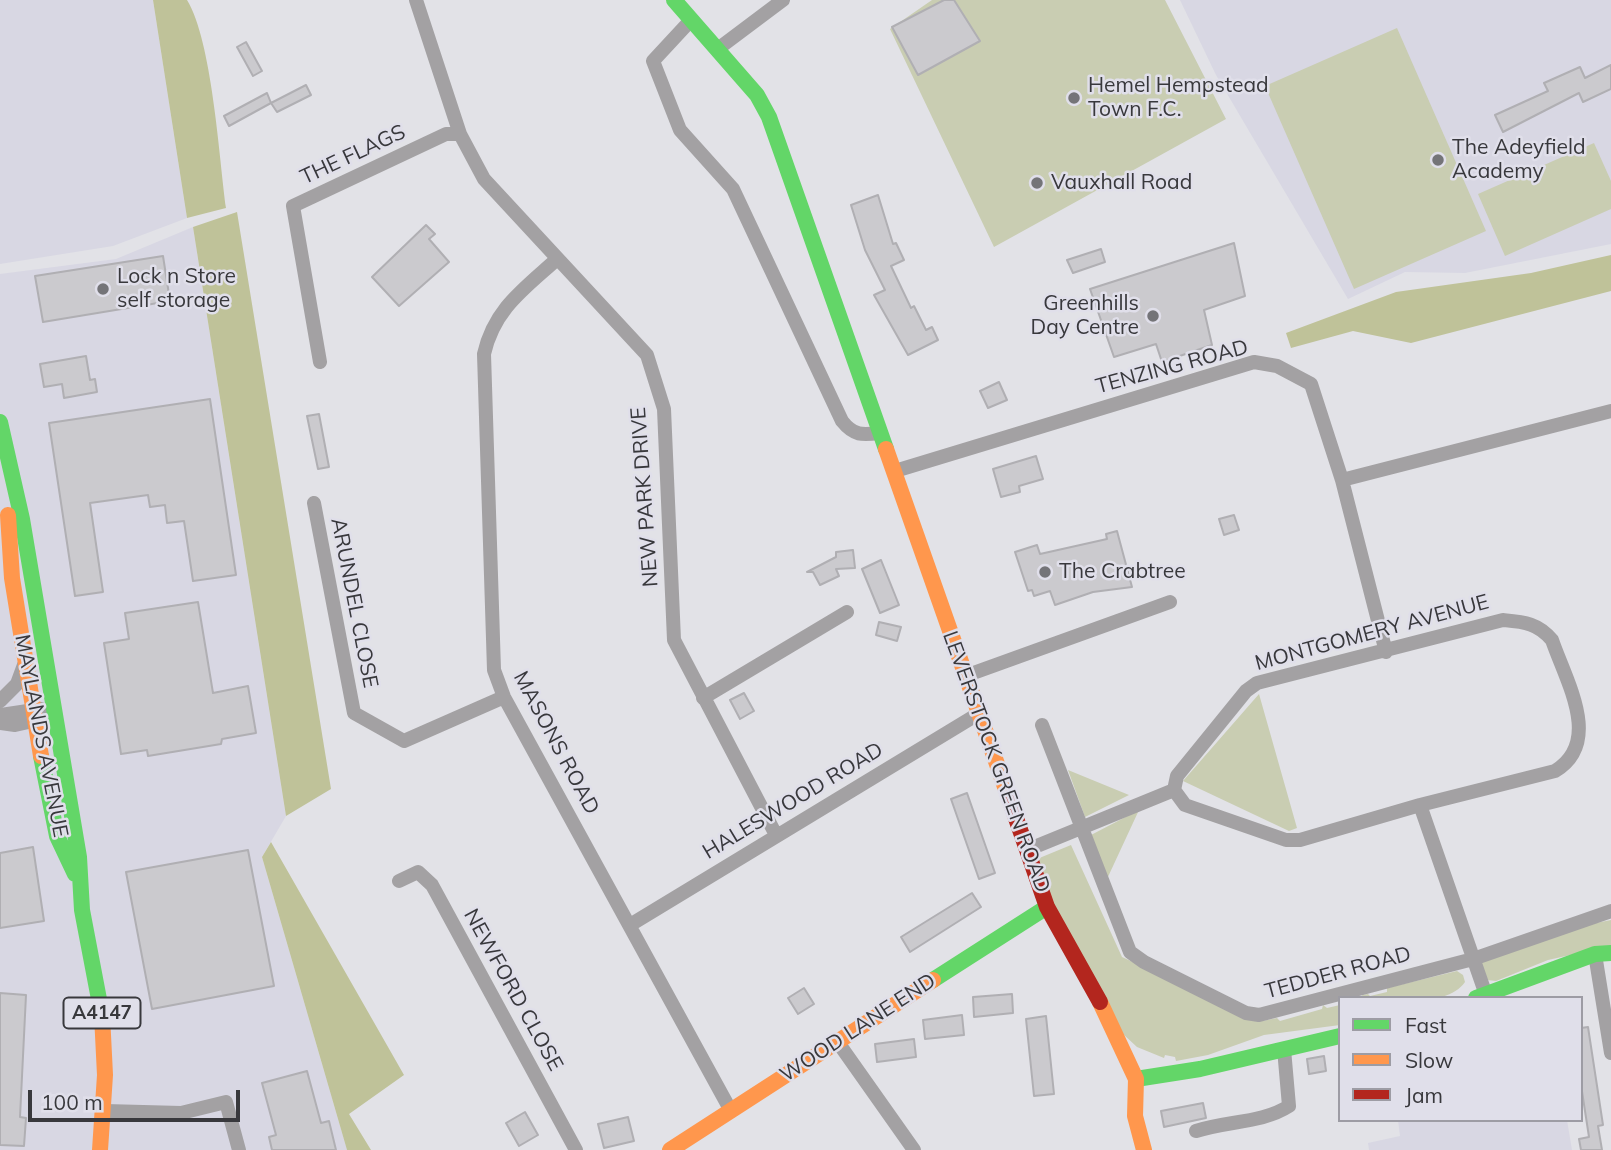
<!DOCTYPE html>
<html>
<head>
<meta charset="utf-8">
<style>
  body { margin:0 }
  #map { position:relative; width:1611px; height:1150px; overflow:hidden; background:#e2e2e7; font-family:Mulish,sans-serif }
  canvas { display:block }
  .legend { position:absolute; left:1338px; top:996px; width:245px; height:126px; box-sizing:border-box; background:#e0dfea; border:2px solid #9d9ca4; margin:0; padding:9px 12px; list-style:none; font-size:21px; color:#38383c }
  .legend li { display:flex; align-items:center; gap:14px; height:35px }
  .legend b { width:35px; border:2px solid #9d9ca4 }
  .scale { position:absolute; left:28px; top:1090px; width:212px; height:32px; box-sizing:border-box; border:4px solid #38383c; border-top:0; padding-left:9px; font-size:21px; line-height:24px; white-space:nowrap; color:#38383c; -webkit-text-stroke:5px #e0dfea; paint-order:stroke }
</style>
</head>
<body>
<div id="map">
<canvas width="1611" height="1150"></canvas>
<ul class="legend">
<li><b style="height:9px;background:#63d668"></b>Fast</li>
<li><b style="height:9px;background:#ff974d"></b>Slow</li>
<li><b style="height:9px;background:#b3261e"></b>Jam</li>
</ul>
<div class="scale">100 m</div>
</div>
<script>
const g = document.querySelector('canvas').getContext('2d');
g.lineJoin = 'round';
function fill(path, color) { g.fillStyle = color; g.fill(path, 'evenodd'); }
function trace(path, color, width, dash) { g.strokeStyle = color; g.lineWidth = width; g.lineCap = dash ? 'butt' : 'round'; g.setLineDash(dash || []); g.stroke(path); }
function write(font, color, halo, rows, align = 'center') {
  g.font = font + ' Mulish,sans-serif'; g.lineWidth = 5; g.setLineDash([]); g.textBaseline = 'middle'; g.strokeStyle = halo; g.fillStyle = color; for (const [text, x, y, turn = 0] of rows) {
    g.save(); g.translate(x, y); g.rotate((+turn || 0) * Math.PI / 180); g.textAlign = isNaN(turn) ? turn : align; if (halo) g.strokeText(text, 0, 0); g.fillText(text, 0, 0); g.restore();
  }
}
fill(new Path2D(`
  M0 0H153L187 218 113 246 0 264Z
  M1180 0H1611V244L1465 273 1405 272 1348 299 1216 75Z
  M193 227 286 816 262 857 347 1150H0V274L116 259Z
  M1398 1120H1567L1572 1150H1369L1368 1143 1400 1136Z`), '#d8d7e3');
fill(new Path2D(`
  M932 0H1165L1226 119 994 247 890 29Z
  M1397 28 1486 231 1354 289 1265 86Z
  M1594 143 1611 181V209L1505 256 1478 194Z
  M1259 694 1297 828 1289 831 1183 781Z
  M1068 770 1129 795 1085 817Z
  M1139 810 1107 879 1091 835Z
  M1071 845 1122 957 1262 1021 1277 1018 1280 1021 1322 1009 1323 1005 1327 1008 1340 1005V1025L1264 1035 1208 1055 1176 1061 1175 1057 1165 1055 1164 1058 1137 1047 1123 1034 1050 902 1037 859Z
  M1611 920V946L1548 960 1496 981 1487 980 1480 965 1483 960 1576 927Z
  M1457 971 1463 975 1465 982C1446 1009 1393 998 1363 998L1362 995 1368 994 1370 996 1387 992V988Z`), '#c9cdb2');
fill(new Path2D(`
  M153 0H187C212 41 219 156 226 208L187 218Z
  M237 212 331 789 286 816 193 227Z
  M1611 255V291L1411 343 1353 331 1291 348 1286 333 1396 292 1531 273Z
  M271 842 404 1075 349 1114 371 1150H347L262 857Z`), '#bfc299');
const building = new Path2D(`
  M944 0H954L980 41 918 75 892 27Z
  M246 42 262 71 253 76 237 47Z
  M1611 65V89L1583 102 1579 93 1503 132 1495 115 1548 91 1544 83 1580 67 1585 78Z
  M306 85 311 95 277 112 271 103 229 126 224 116 267 93 271 103Z
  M878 195 893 244 896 243 904 260 891 266 911 308 914 306 926 330 932 327 938 340 908 355 874 295 885 290 865 250 851 205Z
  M426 225 435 234 429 239 449 262 399 306 372 277Z
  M1234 243 1245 296 1204 310 1212 345 1162 362 1156 344 1114 357 1090 289Z
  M1101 249 1105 262 1073 273 1067 260Z
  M163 256 170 301 43 322 35 276Z
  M86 356 90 380 95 379 97 392 64 398 62 384 44 387 40 364Z
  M999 382 1007 400 988 408 980 391Z
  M210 399 236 575 193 581 184 521 167 523 165 505 150 507 148 495 90 503 103 592 75 596 49 423Z
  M319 414 329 467 318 469 307 416Z
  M1036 456 1043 479 1019 486 1020 492 1001 497 993 469Z
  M1234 515 1239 530 1224 535 1219 519Z
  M1117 531 1132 587 1093 592 1055 605 1050 591 1034 596 1032 590 1028 591 1015 552 1037 545 1040 554 1107 539 1106 534Z
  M853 550 855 568 836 569 839 576 820 585 813 572H807L836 557V552Z
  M881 560 899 605 880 613 862 569Z
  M198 602 213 693 248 686 256 733 222 739 221 744 148 756 147 750 121 754 104 643 129 639 125 613Z
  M879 622 901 627 897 641 876 635Z
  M744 693 754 711 740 719 730 700Z
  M967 793 995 873 979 879 951 799Z
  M33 847 44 921 0 928V853Z
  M248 850 274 986 152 1009 126 872Z
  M972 893 981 907 910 952 901 937Z
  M804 988 814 1004 798 1014 788 998Z
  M0 993 26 995 20 1117 26 1118 24 1146 0 1145Z
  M1012 994 1013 1013 974 1017 973 997Z
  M962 1015 964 1035 925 1039 923 1020Z
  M1046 1016 1054 1094 1034 1096 1026 1019Z
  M1588 1027 1603 1125 1598 1126 1602 1150H1581L1579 1139 1589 1137 1581 1085V1028Z
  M914 1039 916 1057 877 1062 875 1044Z
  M1324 1056 1326 1071 1309 1074 1307 1059Z
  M307 1071 321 1123 329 1121 336 1150H272L269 1137 276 1135 262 1083Z
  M1203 1103 1206 1118 1164 1127 1161 1111Z
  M525 1112 538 1135 519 1146 506 1123Z
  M628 1117 634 1141 604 1148 598 1124Z`);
fill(building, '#cbcace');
trace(building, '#b0afb3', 2);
trace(new Path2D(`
  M416 0 460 134 484 179 647 355 664 409 674 640 776 835
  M691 20 653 61 680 130 733 189 842 421C854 436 862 435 880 433
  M719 48 783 0
  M557 259C524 289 494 309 484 354L494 670 504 697 731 1111
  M320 362 293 206 446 134H460
  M895 471 1254 362 1277 366 1311 384 1342 480 1386 652
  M1342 480 1611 411
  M314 503 354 713 404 741 504 697
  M1503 620C1524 622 1538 623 1552 640 1566 681 1603 742 1555 771L1420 805 1300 840H1286L1185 805 1174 790 1177 776 1246 691 1257 683Z
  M965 676 1170 602
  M703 698 847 612
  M0 701 17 684 24 665
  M0 715 41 709
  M0 723 15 725 42 719
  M1042 725 1130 952 1144 962 1246 1013 1259 1015 1473 959 1611 911
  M1420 805 1486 995
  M1027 850 1174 790
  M399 881 418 872 432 885 576 1150
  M630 925 978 714
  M1595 954 1611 1053
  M837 1041 914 1150
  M105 1111 181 1113 226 1102 239 1150
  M1196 1131C1226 1121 1263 1123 1289 1106L1284 1049`), '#a3a1a3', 14);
trace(new Path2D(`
  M674 0 757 95 769 117 886 449
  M0 422 22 519 79 857 82 910 102 1015
  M41 756 57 836 75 874
  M933 980 1047 907
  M1476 998 1595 954 1611 953
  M1136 1079 1200 1069 1340 1036`), '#63d668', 16);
trace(new Path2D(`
  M886 449 1010 801
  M8 515 12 578 41 756
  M1100 1002 1136 1079 1135 1116 1144 1150
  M100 1150 105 1075 102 1015
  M670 1150 933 980`), '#ff974d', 16);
trace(new Path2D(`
  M1010 801 1047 907 1100 1002`), '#b3261e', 16);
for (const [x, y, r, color] of [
  [1074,98,7,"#747478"],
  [1438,160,7,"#747478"],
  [1037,183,7,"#747478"],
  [103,289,7,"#747478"],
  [1153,316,7,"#747478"],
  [1045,572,7,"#747478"]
]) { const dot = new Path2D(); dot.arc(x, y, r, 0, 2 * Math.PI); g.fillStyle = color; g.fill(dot); trace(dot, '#e0dfea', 2.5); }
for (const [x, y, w] of [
  [102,1013,77]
]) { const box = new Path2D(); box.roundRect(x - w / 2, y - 15.5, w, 31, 5); g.fillStyle = '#e0dfea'; g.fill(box); trace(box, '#38383c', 2); }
write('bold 19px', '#38383c', null, [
  ["A4147",102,1013]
]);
write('21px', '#38383c', '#e0dfea', [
  ["Hemel Hempstead",1088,86],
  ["Town F.C.",1088,110],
  ["The Adeyfield",1452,148],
  ["Academy",1452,172],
  ["Vauxhall Road",1051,183],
  ["Lock n Store",117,277],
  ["self storage",117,301],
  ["Greenhills",1139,304,"right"],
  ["Day Centre",1139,328,"right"],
  ["The Crabtree",1059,572]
], 'left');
write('21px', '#38383c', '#e0dfea', [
  ["THE FLAGS",353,155,-25],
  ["TENZING ROAD",1172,367,-15],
  ["NEW PARK DRIVE",645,497,-94],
  ["ARUNDEL CLOSE",354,603,79],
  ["MONTGOMERY AVENUE",1372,633,-15],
  ["MAYLANDS AVENUE",41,736,79],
  ["MASONS ROAD",556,743,62],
  ["LEVERSTOCK GREEN ROAD",996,762,70],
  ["HALESWOOD ROAD",793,801,-31],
  ["TEDDER ROAD",1338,973,-15],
  ["NEWFORD CLOSE",513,990,61],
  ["WOOD LANE END",858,1028,-33]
]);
</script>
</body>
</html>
